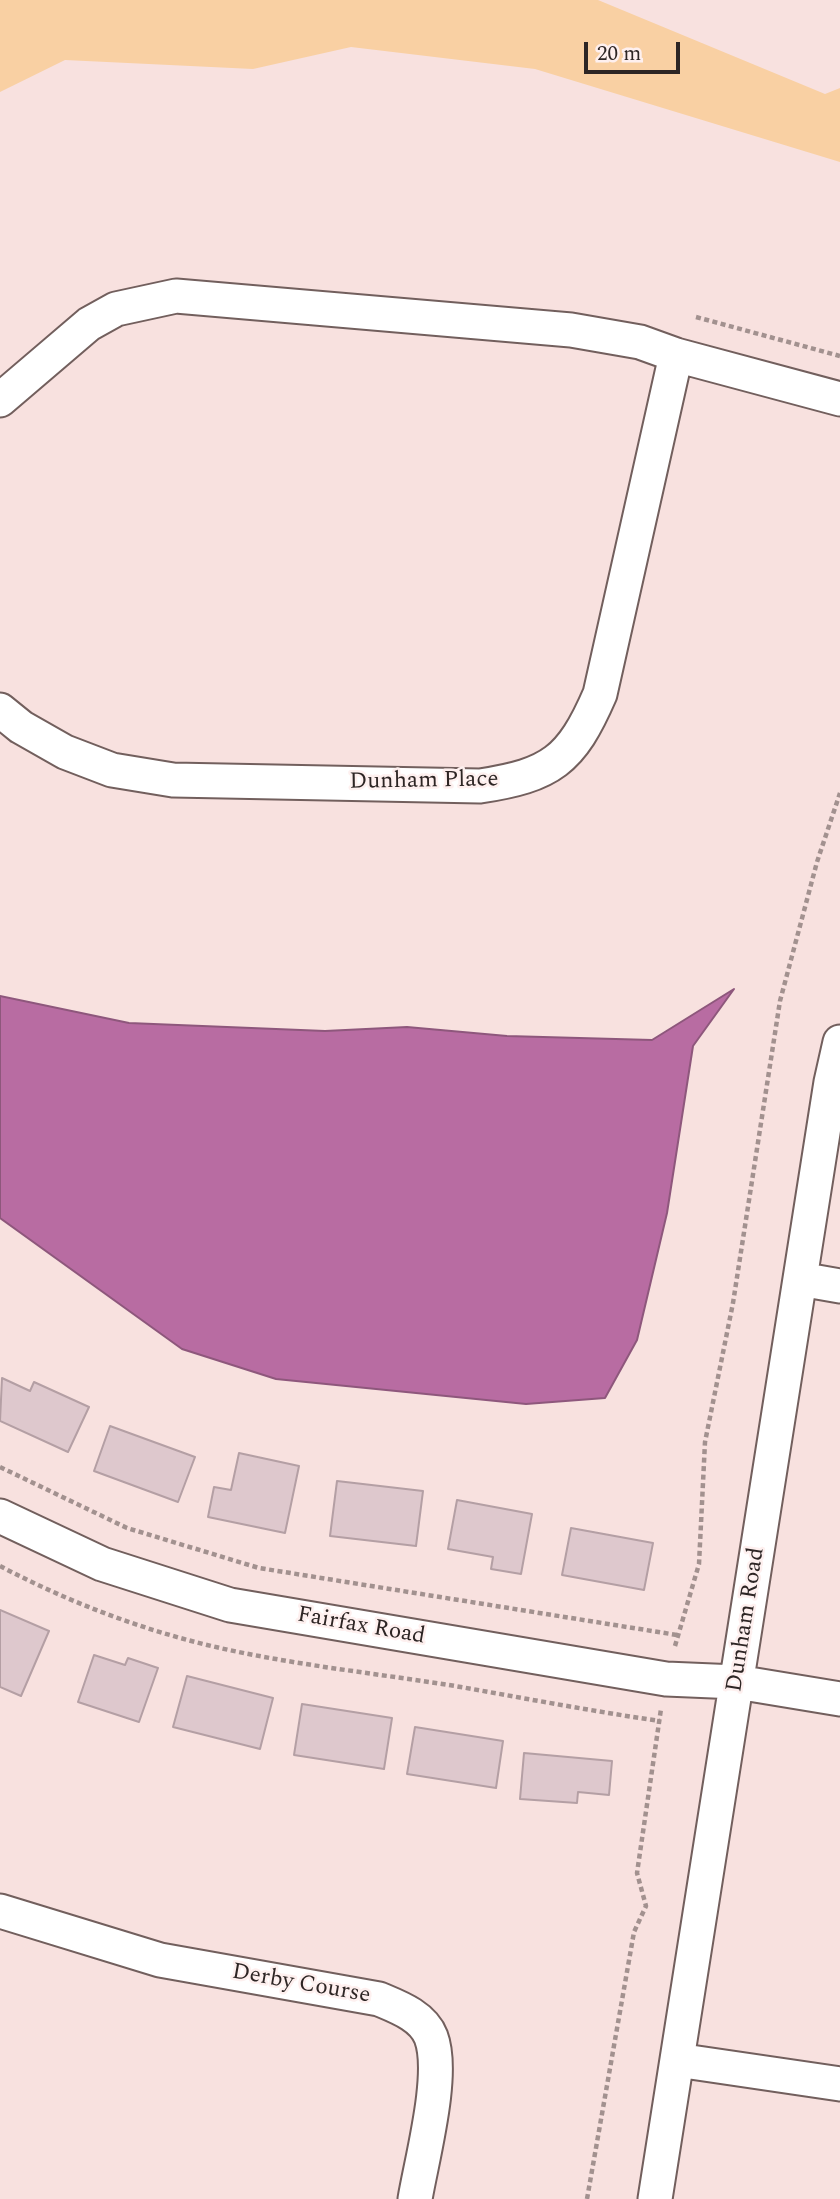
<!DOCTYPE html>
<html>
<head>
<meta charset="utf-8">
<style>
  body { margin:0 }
  #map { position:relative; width:840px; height:2199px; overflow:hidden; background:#f8e1df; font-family:Spectral,serif }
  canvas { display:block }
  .scale { position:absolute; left:584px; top:42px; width:96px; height:32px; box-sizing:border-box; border:4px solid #2d2524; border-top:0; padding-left:9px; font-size:21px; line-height:24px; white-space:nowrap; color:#2d2524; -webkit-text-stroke:5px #fef0ef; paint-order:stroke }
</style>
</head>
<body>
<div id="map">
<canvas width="840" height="2199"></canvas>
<div class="scale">20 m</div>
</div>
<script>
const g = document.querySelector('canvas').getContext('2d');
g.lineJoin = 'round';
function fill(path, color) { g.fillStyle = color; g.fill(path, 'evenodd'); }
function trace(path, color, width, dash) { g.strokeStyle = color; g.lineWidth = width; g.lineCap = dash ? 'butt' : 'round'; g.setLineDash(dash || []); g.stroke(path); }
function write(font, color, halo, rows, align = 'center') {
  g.font = font + ' Spectral,serif'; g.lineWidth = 5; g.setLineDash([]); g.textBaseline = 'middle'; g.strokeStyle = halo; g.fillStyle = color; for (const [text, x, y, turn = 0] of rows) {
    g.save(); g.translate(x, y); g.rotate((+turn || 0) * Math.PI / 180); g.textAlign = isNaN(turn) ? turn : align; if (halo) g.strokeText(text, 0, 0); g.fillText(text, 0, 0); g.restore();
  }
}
fill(new Path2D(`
  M0 0H598L825 94 840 88V162L535 69 351 47 253 69 65 60 0 92Z`), '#f9d0a3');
const water = new Path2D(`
  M734 989 693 1046 667 1213 637 1340 605 1398 526 1404 276 1379 182 1349 0 1218V996L129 1023 325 1031 407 1027 507 1036 652 1040Z`);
fill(water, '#b86ca2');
trace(water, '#8e577c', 2);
const building = new Path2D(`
  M2 1378 30 1391 34 1382 89 1407 68 1452 0 1421Z
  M110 1426 195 1457 178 1502 94 1471Z
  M239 1453 299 1466 285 1533 208 1517 214 1487 231 1490Z
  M337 1481 423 1491 416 1546 330 1536Z
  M457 1500 532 1514 521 1574 491 1569 493 1557 448 1549Z
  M571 1528 653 1543 644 1590 562 1575Z
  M0 1610 49 1631 21 1696 0 1687Z
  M94 1655 125 1665 128 1658 158 1668 139 1722 78 1702Z
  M187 1676 273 1698 260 1749 173 1727Z
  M302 1704 392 1718 384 1769 294 1755Z
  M415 1727 503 1741 496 1788 407 1774Z
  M524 1753 612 1761 609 1795 578 1792 577 1803 520 1799Z`);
fill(building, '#dec8cd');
trace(building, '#b49fa4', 2);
const minor = new Path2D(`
  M0 400 89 324 116 309 176 296 571 330 640 342 676 355 840 399
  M0 710 21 727 65 752 112 770 173 780 480 786C551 775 571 761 600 694L676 355
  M800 1279 840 1286
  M0 1516 102 1564 230 1605 666 1679 737 1682 840 1699
  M0 1911 160 1960 379 1999C398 2007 423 2016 431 2037 445 2074 422 2158 415 2199
  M677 2060 840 2084
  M655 2199 831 1082 840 1042`);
trace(minor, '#725f5d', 37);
trace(new Path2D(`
  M696 317 840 356
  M0 1467 127 1528 259 1568 677 1635
  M0 1566C72 1604 150 1633 229 1650 304 1666 380 1674 455 1686 523 1698 591 1711 660 1721
  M675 1646 699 1564 705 1442 733 1303 780 1001 817 862 840 793
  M587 2199 634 1932 646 1906 637 1873 661 1709`), '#a2918f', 4.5, [5, 3.5]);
trace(minor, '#fff', 33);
write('23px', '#2d2524', '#fef0ef', [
  ["Dunham Place",424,782,-1],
  ["Dunham Road",747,1620,-81],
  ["Fairfax Road",361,1627,10],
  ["Derby Course",301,1985,10]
]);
</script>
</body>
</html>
